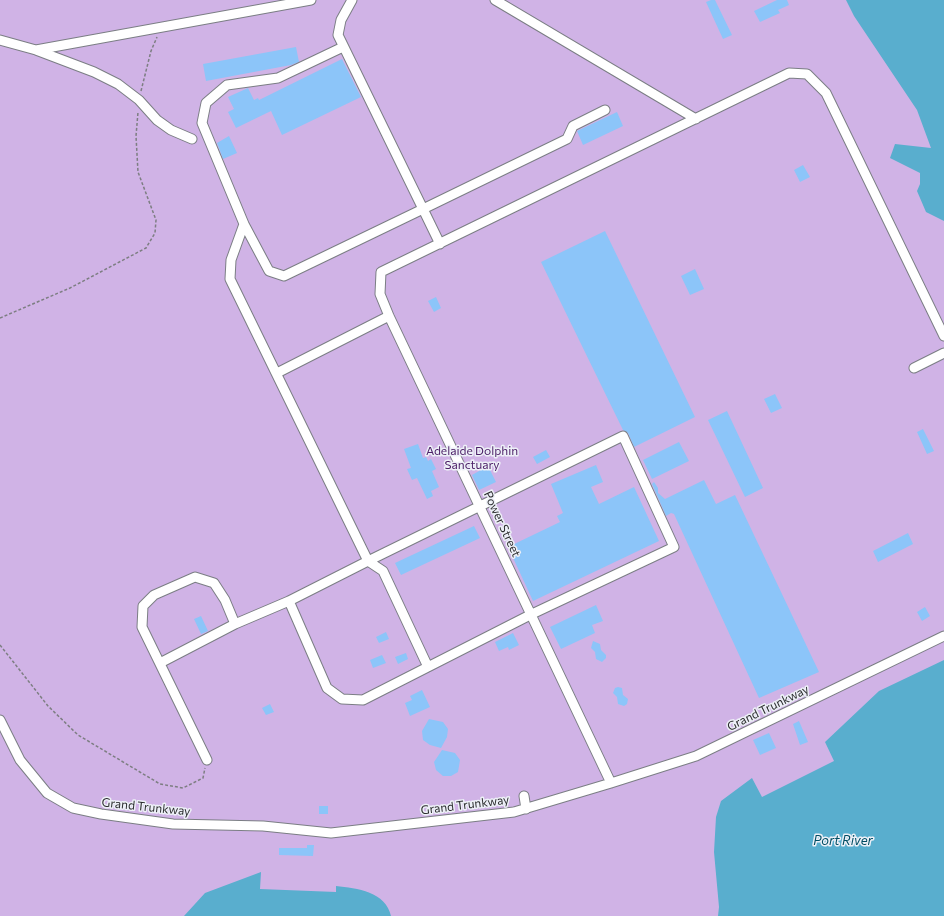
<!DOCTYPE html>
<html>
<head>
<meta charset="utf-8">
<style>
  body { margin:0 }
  canvas { display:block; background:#e0e2e9 }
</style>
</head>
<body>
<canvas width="944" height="916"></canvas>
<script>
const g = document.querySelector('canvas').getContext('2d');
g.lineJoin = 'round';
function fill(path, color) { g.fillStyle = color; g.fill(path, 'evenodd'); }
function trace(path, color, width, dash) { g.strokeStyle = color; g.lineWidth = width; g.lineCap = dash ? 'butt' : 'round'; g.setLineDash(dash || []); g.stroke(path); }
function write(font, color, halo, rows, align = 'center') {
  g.font = font + ' Commissioner,sans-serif'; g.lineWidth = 3; g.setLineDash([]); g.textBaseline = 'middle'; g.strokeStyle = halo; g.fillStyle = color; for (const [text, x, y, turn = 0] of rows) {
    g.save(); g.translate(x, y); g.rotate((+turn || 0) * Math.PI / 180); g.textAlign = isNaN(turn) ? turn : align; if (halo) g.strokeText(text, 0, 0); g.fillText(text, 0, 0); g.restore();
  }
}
fill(new Path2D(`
  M0 0H944V916H0Z`), '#d0b3e6');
fill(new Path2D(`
  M846 0H944V221L926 212 917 191 920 184V173L890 158 895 144 931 148 917 110 854 16Z
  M944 660V916H718L719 907 714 852 716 817 721 801 752 778 762 797 834 761 825 742 879 691Z
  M261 872 260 889 336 892V886C357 888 386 892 391 916H184L205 893Z`), '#59aece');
fill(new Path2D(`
  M711 0H715L732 35 723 39 706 2Z
  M777 0H787L789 5 778 10 780 13 760 22 754 11Z
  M296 47 299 62 291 65 206 81 203 64Z
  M342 59 361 97 282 135 271 111 236 128 228 112 234 109 228 97 248 88 254 100 258 98 259 100Z
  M617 112 623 126 583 145 577 131Z
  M229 136 237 153 223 159 217 143Z
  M803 165 810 177 800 182 794 170Z
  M605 231 695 417 634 447 628 433 623 430 541 262Z
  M695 269 704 289 690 295 681 276Z
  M436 297 441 308 434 312 428 301Z
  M775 394 782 408 771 413 764 399Z
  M727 411 763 488 745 497 708 420Z
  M923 429 934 451 927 454 917 432Z
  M679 442 689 461 652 479 643 460Z
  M418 444 423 458 426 457 428 461 431 459 436 469 432 471 439 487 431 491 433 496 427 499 417 478 412 480 407 469 411 468 404 449Z
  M546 450 550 457 537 464 533 457Z
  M596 465 603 482 591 487 599 504 634 487 659 541 533 601 508 547 560 522 557 516 563 513 551 484Z
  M488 466 496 482 479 490 472 475Z
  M704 480 716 504 735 495 819 672 759 698 674 514 671 513 666 516 652 484 654 482 658 488V493L665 499Z
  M474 526 480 538 401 575 395 563Z
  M908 533 913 544 878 562 873 551Z
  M596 605 603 621 592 625 595 633 561 649 550 627Z
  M925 607 930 616 922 621 917 612Z
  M201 616 208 631 201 634 194 619Z
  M386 632 389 639 379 643 376 637Z
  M513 633 519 645 509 650 508 647 499 651 495 642Z
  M593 641 600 644 601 650 606 655V658L602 662 596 659 595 652 591 648Z
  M406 653 408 659 398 664 395 657Z
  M382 655 386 663 373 668 370 660Z
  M618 687 622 688 623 695 628 699 627 704 624 706 618 704 617 697 613 693 615 688Z
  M422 690 430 707 410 716 405 703 412 700 410 696Z
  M270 704 274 712 266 715 262 708Z
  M429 719 443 722 448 729 447 737 441 748 430 745 423 740 422 731Z
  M799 721 808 742 800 745 793 724Z
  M769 733 776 748 760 755 753 740Z
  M442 750 455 753 460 760 458 772 451 776H443L436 770 434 762Z
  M319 806H328V814H319Z
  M307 845H314L313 856 279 855V848H307Z`), '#8cc5f9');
const minor = new Path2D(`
  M495 0 696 119
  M0 40 36 50 94 72 118 84 139 100 157 120 171 130 192 139
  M36 50 311 0
  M244 224 269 271 284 276 423 209 338 35 341 20 352 0
  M440 244 423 209 567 139 573 126 605 110
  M914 368 944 353
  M277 373 389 316
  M289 601 327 688 342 699 363 700 532 614 674 547 623 436 368 561 383 571 428 667
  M235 624 289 601 368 561 230 279 231 260 244 224 202 123 206 103 227 85 278 78 343 47
  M160 663 235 624 225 600 214 583 195 577 154 595 143 606 142 627 207 760
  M0 720 20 760 47 793 73 808 101 814 173 824 263 826 331 833 514 812 611 783 696 756 944 636
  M611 783 389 316 380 294 381 272 789 73 807 74 826 93 944 336
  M524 796 526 809`);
trace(minor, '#7b7e84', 11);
trace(new Path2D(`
  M141 91 151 51 157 37
  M0 318 70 288 146 248 155 233 156 220 138 172 136 136 138 112
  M0 645 48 706 78 735 160 784 183 788 203 778 205 768`), '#7d7e82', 1.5, [3, 2]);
trace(minor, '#fff', 9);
write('12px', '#4d2068', '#edf0f7', [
  ["Adelaide Dolphin",472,451],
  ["Sanctuary",472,465]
]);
write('12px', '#2b2c2e', '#edf0f7', [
  ["Power Street",502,524,65],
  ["Grand Trunkway",768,708,-26],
  ["Grand Trunkway",465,805,-7],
  ["Grand Trunkway",146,807,6]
]);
write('italic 13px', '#004d64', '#edf0f7', [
  ["Port River",843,841]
]);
</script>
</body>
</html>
